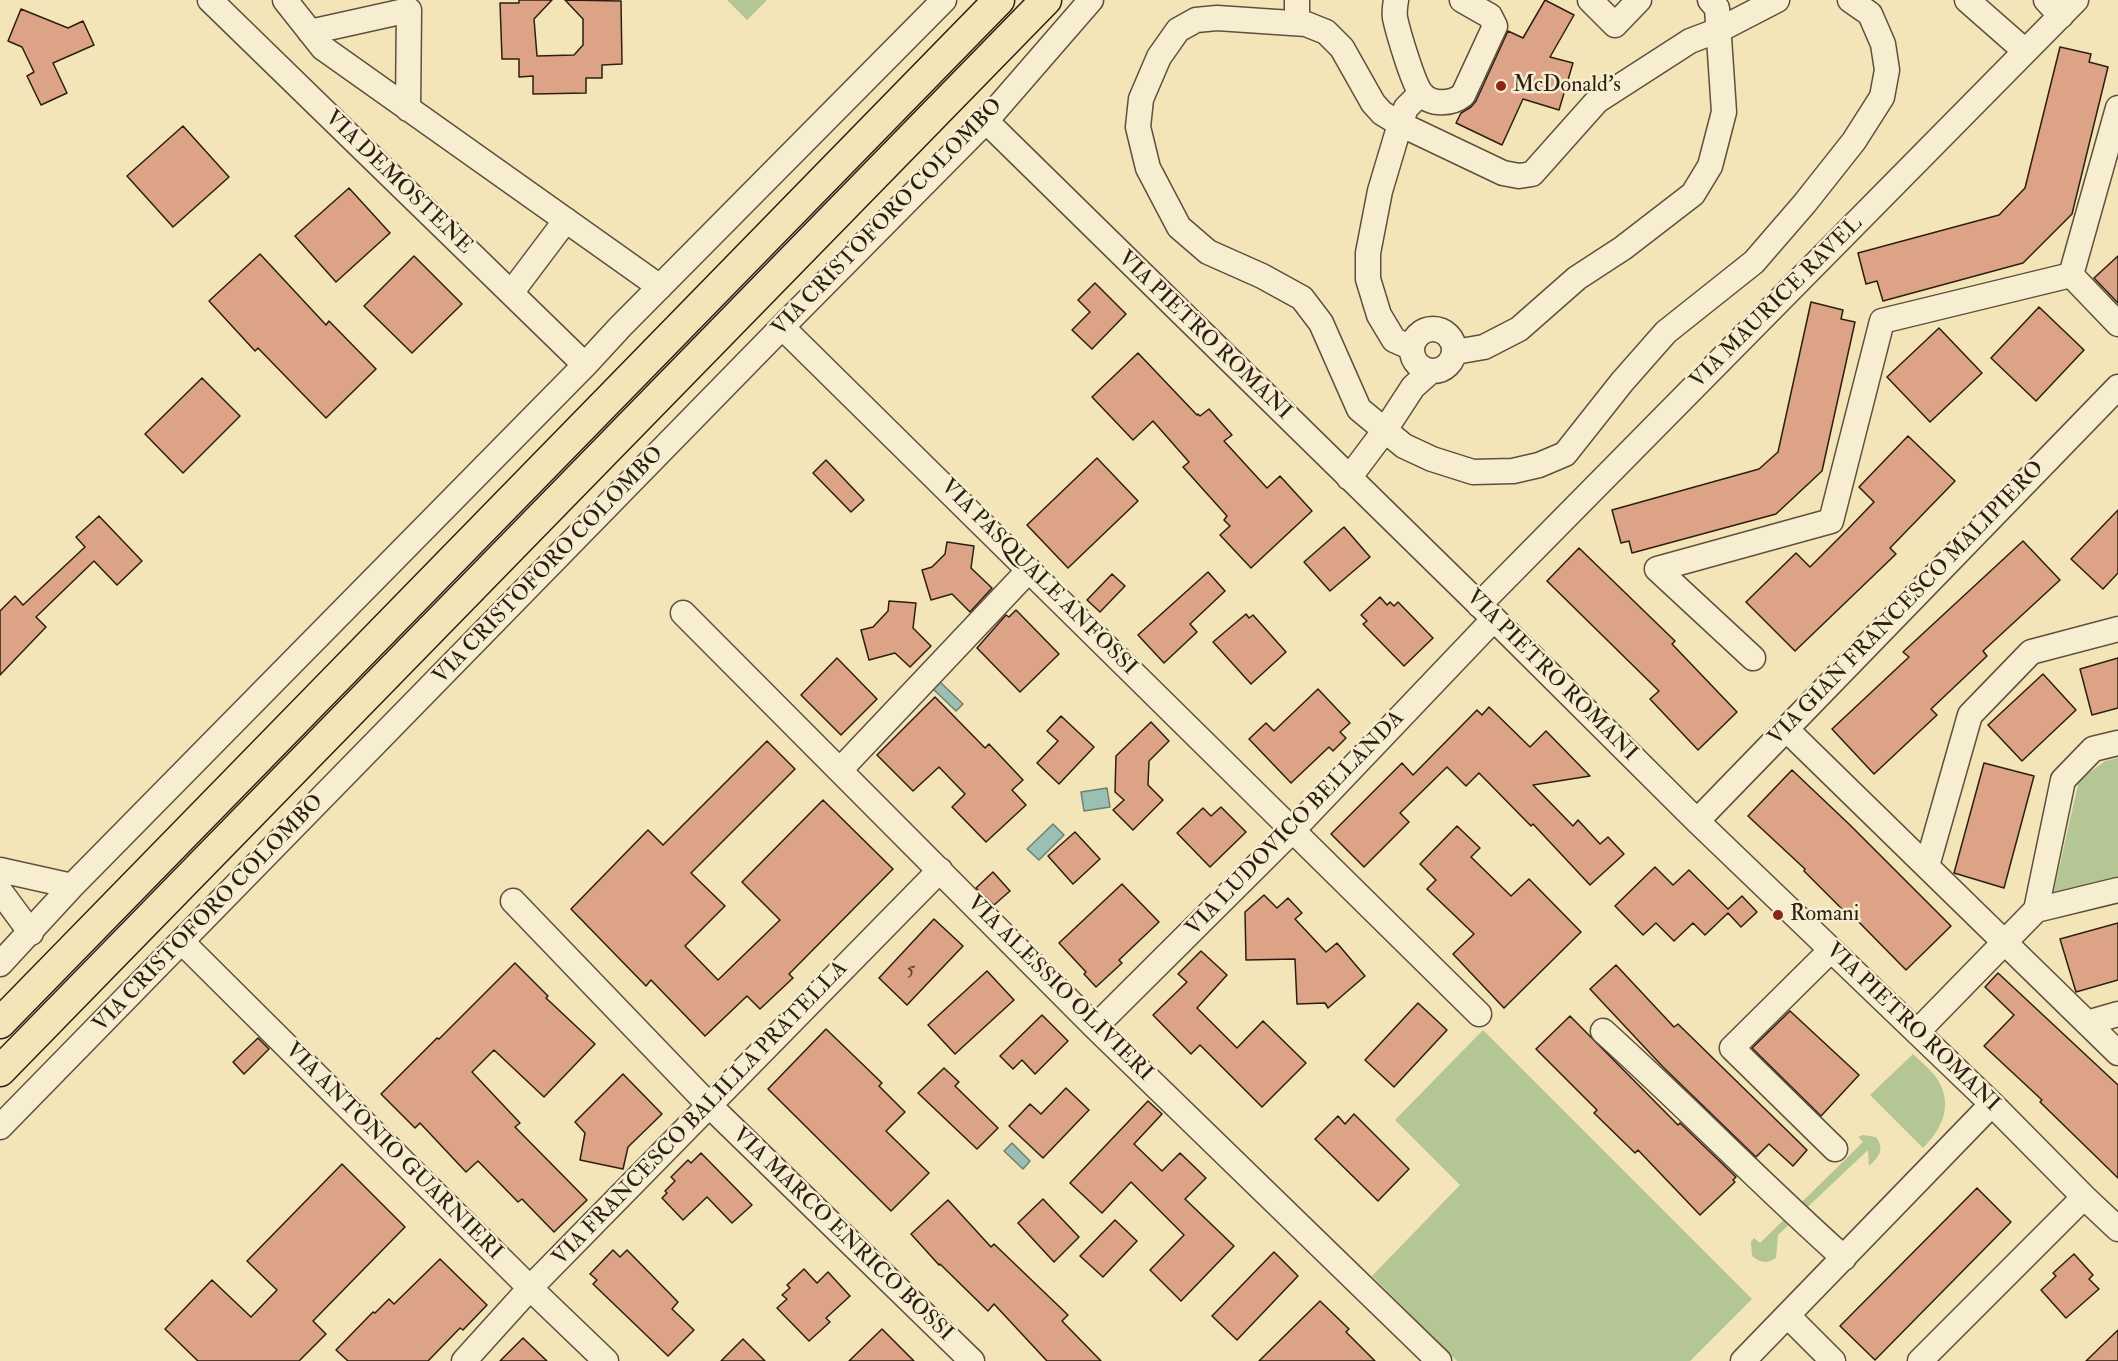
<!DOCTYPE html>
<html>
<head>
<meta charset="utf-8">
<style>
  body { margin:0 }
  canvas { display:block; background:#f3e5b8 }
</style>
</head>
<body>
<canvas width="2118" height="1361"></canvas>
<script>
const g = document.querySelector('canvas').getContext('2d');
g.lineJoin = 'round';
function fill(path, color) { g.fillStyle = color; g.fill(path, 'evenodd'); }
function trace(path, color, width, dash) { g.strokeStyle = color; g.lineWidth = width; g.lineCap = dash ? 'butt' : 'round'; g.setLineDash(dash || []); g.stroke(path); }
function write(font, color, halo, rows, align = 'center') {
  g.font = font + ' "IM FELL Double Pica",serif'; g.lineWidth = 5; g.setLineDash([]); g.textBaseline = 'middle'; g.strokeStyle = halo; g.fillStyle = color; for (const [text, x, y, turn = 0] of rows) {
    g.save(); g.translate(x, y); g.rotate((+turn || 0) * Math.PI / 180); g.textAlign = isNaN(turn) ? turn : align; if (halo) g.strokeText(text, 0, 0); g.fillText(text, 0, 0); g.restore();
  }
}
fill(new Path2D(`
  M727 0H767L747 20Z
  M2118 758V878L2053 895 2079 780 2105 761Z
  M1483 1030 1752 1299 1690 1361H1457L1372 1276 1460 1185 1395 1120Z
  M1913 1054C1920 1061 1930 1069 1936 1077 1954 1104 1943 1128 1923 1148L1870 1095Z
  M1863 1135 1876 1137C1885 1149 1879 1157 1869 1166L1868 1150 1778 1235 1776 1258C1767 1264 1760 1263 1752 1256L1751 1242 1754 1238 1760 1243 1863 1142 1858 1137Z`), '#b4c694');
const water = new Path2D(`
  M939 681 963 704 956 711 932 688Z
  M1107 788 1110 807 1084 811 1081 792Z
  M1053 824 1064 835 1039 860 1027 849Z
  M1012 1143 1030 1161 1023 1169 1004 1151Z`);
fill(water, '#9bbfb3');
trace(water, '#6f7f73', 1.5);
const building = new Path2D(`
  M519 0H552L534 19 537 56 574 55 583 45V19L565 0 621 1 622 64 602 65V78H586V93L533 94V76L519 77V59H502L500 3H519Z
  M1545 0 1574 15 1550 57 1573 63 1559 110 1523 99 1502 145 1456 123 1461 113 1471 107 1476 101 1508 31 1523 38Z
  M21 9 68 28 83 21 94 45 53 63 67 93 41 105 27 76 34 72 22 47 8 41Z
  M2060 47 2091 54 2089 62 2108 67 2072 214 2023 263 1883 301 1877 281 1866 284 1858 253 1999 215 2025 188Z
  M183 126 229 177 173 227 127 176Z
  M349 188 390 233 336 282 295 236Z
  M260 254 326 325 329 321 376 369 326 418 258 348 255 351 209 301Z
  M414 256 462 304 412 353 364 306Z
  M2118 256V303L2094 278Z
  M1095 283 1126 314 1092 349 1072 330 1090 312 1078 300Z
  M1811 302 1843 310 1841 319 1855 322 1822 471 1776 514 1632 553 1629 541 1621 543 1612 510 1759 469 1778 452Z
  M2039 307 2084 350 2036 401 1991 358Z
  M1939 328 1982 373 1930 422 1887 377Z
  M1138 353 1197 415 1198 414 1200 416 1209 409 1232 435 1224 441 1267 488 1280 476 1312 511 1251 568 1220 535 1230 526 1224 520 1227 516 1183 467 1189 462 1153 421 1133 440 1092 397Z
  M202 378 240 416 183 473 145 434Z
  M1908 436 1955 481 1890 548 1896 554 1795 651 1746 602 1796 553 1810 567 1848 529 1874 502 1859 487Z
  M1097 458 1138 501 1068 568 1027 525Z
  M826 460 864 500 851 512 813 473Z
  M2118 510V573L2103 589 2071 559Z
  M99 516 142 561 117 585 94 561 36 617 46 627 0 675V611L15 596 23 605 85 547 76 537Z
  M1344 527 1370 557 1330 591 1304 562Z
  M2023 541 2060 580 1983 651 1987 656 1931 709 1937 715 1874 774 1832 729 1909 657 1903 652Z
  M947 542 974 546 971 568 992 588 970 612 952 594 931 600 922 570 932 567 945 554Z
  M1579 548 1675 641 1672 644 1737 712 1698 750 1650 699 1659 691 1547 581Z
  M1208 572 1225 591 1190 624 1197 632 1164 663 1138 635Z
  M1112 574 1125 586 1100 612 1087 600Z
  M1380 597 1387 605 1390 602 1394 606 1398 602 1433 638 1404 666 1363 624 1367 621 1361 615Z
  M889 601 916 603 913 628 931 646 910 667 895 653 869 660 861 630 873 627 888 611Z
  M1016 610 1059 654 1020 692 977 648 1006 615 1009 617Z
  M1246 614 1249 618 1253 615 1286 652 1251 684 1213 642Z
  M837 658 877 699 841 735 801 695Z
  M2118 658V708L2092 715 2080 669Z
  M2043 674 2076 710 2022 761 1988 725Z
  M1318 689 1350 723 1340 732 1346 738 1333 751 1329 747 1291 783 1249 739 1266 723 1274 731Z
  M935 697 985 748 989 744 1023 780 1012 790 1026 805 986 842 952 807 965 794 939 767 913 791 877 755Z
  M1489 707 1530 747 1546 731 1590 776 1533 785 1573 826 1578 820 1600 844 1608 837 1624 854 1590 885 1533 824 1531 826 1479 773 1466 786 1447 767 1400 813 1409 822 1364 867 1331 834 1402 763 1413 775 1477 710 1482 715Z
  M1061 716 1094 747 1059 784 1037 763 1058 741 1047 731Z
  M1151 722 1169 741 1149 761 1148 785 1163 800 1133 830 1113 810 1124 800 1115 792 1116 756Z
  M767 741 795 769 691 873 725 906 685 946 718 980 780 920 742 882 823 800 893 869 789 974 793 978 760 1009 747 996 705 1036 651 980 646 986 571 909 648 830 663 845Z
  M1984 763 2034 776 2004 888 1954 873Z
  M1792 770 1850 825 1951 926 1906 970 1848 911 1846 913 1804 871 1805 869 1748 816Z
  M1221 807 1246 832 1210 867 1177 833 1203 808 1211 816Z
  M1457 826 1480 848 1471 857 1511 896 1529 879 1581 932 1504 1008 1453 954 1474 934 1427 889 1436 880 1420 864Z
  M1075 832 1100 859 1073 884 1048 856Z
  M1655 867 1673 885 1689 870 1728 909 1742 896 1757 912 1741 927 1728 913 1705 935 1693 923 1674 941 1656 923 1643 935 1615 906Z
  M993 872 1010 891 994 905 976 888Z
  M1122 884 1159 922 1119 960 1122 963 1096 987 1084 974 1086 972 1059 943Z
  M1264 895 1277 908 1288 898 1302 913 1295 919 1326 952 1337 943 1365 976 1328 1008 1325 1003 1297 1004 1295 959 1246 960 1245 912Z
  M934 919 963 946 907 1005 879 978Z
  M2118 923V980L2076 992 2060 939Z
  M1201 951 1227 975 1197 1008 1237 1048 1263 1021 1306 1063 1262 1107 1200 1045 1191 1054 1153 1015 1187 982 1178 974Z
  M515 963 548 996 546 998 595 1044 544 1097 494 1050 472 1072 520 1123 515 1127 587 1200 554 1232 522 1199 518 1202 478 1161 466 1172 420 1123 415 1128 381 1094 437 1038 439 1039Z
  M1616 965 1674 1027 1678 1024 1807 1150 1793 1166 1769 1144 1756 1157 1663 1067 1590 989Z
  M987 971 1014 1000 955 1054 928 1025Z
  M1998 973 2118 1085V1178L2040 1102 2042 1100 1984 1046 2014 1015 1985 987Z
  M1418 1003 1447 1030 1394 1087 1365 1060Z
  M1790 1011 1859 1075 1821 1116 1752 1048Z
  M1042 1015 1068 1041 1035 1074 1022 1060 1013 1069 1000 1056Z
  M1570 1016 1678 1125 1680 1123 1736 1177 1733 1180 1735 1182 1700 1215 1638 1150 1635 1153 1594 1113 1597 1110 1536 1049Z
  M826 1029 882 1083 879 1086 905 1112 886 1131 929 1173 891 1211 768 1089Z
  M258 1038 269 1049 244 1074 233 1062Z
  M944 1068 959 1082 955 1086 998 1128 977 1149 918 1093Z
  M623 1074 662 1114 628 1147 623 1169 580 1160 585 1133 575 1122Z
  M1066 1088 1089 1110 1043 1158 1009 1126 1030 1104 1041 1114Z
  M1148 1101 1162 1114 1134 1144 1162 1171 1180 1153 1206 1178 1185 1199 1234 1246 1181 1301 1150 1270 1184 1235 1131 1182 1102 1213 1070 1183Z
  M1354 1114 1409 1169 1378 1201 1315 1139 1338 1116 1345 1124Z
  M701 1153 752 1205 732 1223 707 1197 683 1220 662 1198 667 1193 665 1191 675 1181 671 1177 688 1160 691 1163Z
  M342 1164 405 1227 313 1321 326 1334 299 1361H198L165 1329 212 1280 251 1317 277 1290 247 1261Z
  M1977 1188 2011 1222 1875 1360 1840 1326Z
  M1043 1199 1079 1237 1054 1262 1018 1223Z
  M948 1200 991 1247 994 1244 1068 1315 1062 1321 1101 1361H1047L994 1304 988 1311 940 1264 939 1265 911 1234Z
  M1115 1220 1137 1241 1103 1277 1080 1256Z
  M613 1250 620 1257 627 1250 678 1302 672 1309 694 1330 668 1356 593 1284 597 1280 590 1274Z
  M1274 1252 1298 1276 1237 1340 1212 1316Z
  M2074 1254 2093 1275 2089 1279 2099 1289 2066 1318 2041 1290 2056 1276 2053 1273Z
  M440 1259 487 1305 463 1330 460 1328 428 1361H348L336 1350 373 1312 375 1313 389 1299 394 1304Z
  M804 1269 817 1283 828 1272 850 1296 826 1318 830 1322 809 1341 777 1308 787 1299 782 1295 790 1288 787 1285Z
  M1320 1301 1349 1329 1346 1332 1375 1361H1259Z
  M882 1329 914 1361H849Z
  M2118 1330V1361H2086Z
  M523 1338 547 1361H500Z
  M743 1339 765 1361H721Z`);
fill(building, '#dca387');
trace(building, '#2c1f12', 1.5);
const minor = new Path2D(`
  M210 0 585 365
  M285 0 323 48 660 287
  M1297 0V23
  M1396 0C1395 6 1394 12 1395 18 1398 32 1413 83 1421 93 1431 106 1452 104 1463 95L1495 26 1490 16 1462 0
  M1590 0 1615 25 1639 0
  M1777 0 1719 30 1690 41 1597 101 1532 174 1519 176 1503 173 1400 124 1382 113 1373 103 1342 48 1326 32 1306 24 1217 18 1196 20 1178 30 1159 57 1141 99 1138 127 1148 168 1179 227 1208 252 1262 276 1302 298 1321 323 1359 409 1404 446 1432 459 1473 472 1513 471 1539 465 1565 454 1622 382 1666 332 1754 262 1805 203 1854 141 1882 97 1887 70 1883 44 1870 14 1850 0
  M1967 0 2025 51
  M2046 0 2061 16
  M310 32 409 10 408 109
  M986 121 1494 619 1697 821 1992 1104 2084 1197 2118 1229
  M2071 275 2118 324
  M511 293 566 220
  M782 327 1479 1014
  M1412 350a21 21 0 1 1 42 0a21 21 0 1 1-42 0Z
  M1412 348 1394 340 1379 315 1368 279V253L1380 191 1400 124 1406 108 1421 93
  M1455 352 1484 347 1519 329 1577 278 1623 248 1693 194 1710 166 1724 112 1717 8 1710 0
  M1349 478 1385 430 1413 387 1431 371
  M1479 605 2076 0
  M683 613 1095 1027 1439 1361
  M1753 658 1657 569 1831 521 1882 321 2071 275 2118 108
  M1786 729 2118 1053
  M840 770 1029 570
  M1697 821 2118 387
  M1927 866 1970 715 2031 652 2118 629
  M0 870 72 886
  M0 891 31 933
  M513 901 710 1106 972 1361
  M2036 910 2063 780 2093 749 2118 743
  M182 942 530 1288 606 1361
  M1831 950 1732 1048 1835 1149
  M0 964 72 886 585 365 620 327 944 0
  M2087 1023 2118 1014
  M1095 1027 1293 830 1494 619
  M1603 1031C1685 1105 1762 1185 1844 1258
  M1917 1032 2036 910 2118 890
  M0 1127 782 327 986 121 1091 0
  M1788 1316 1833 1361
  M464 1361 530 1288 940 870
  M1743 1361 1992 1104
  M1920 1361 2084 1197`);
const major = new Path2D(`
  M0 1023 999 0
  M0 1071 1046 0`);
trace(minor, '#5e503c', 27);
trace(major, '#2c1f12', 33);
trace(minor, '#f7eed1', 24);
trace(major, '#f3e5b8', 30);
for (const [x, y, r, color] of [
  [1501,86,6,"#8f2418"],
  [1778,915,6,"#8f2418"]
]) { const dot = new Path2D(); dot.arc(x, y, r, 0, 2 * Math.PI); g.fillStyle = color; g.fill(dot); trace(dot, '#f7eed1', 2); }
write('20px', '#58402f', null, [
  ["5",911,971]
]);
write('22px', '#2c1f12', '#f7eed1', [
  ["McDonald's",1513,86],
  ["Romani",1790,915]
], 'left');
write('22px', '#2c1f12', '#f7eed1', [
  ["VIA DEMOSTENE",398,183,44],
  ["VIA CRISTOFORO COLOMBO",888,218,-46],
  ["VIA MAURICE RAVEL",1777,303,-45],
  ["VIA PIETRO ROMANI",1204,336,44],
  ["VIA CRISTOFORO COLOMBO",549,566,-46],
  ["VIA PASQUALE ANFOSSI",1038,578,45],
  ["VIA GIAN FRANCESCO MALIPIERO",1907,604,-46],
  ["VIA PIETRO ROMANI",1551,676,45],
  ["VIA LUDOVICO BELLANDA",1296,824,-46],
  ["VIA CRISTOFORO COLOMBO",209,914,-46],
  ["VIA ALESSIO OLIVIERI",1059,989,45],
  ["VIA PIETRO ROMANI",1912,1028,44],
  ["VIA FRANCESCO BALILLA PRATELLA",701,1114,-46],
  ["VIA ANTONIO GUARNIERI",393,1152,45],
  ["VIA MARCO ENRICO BOSSI",842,1235,44]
]);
</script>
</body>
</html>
